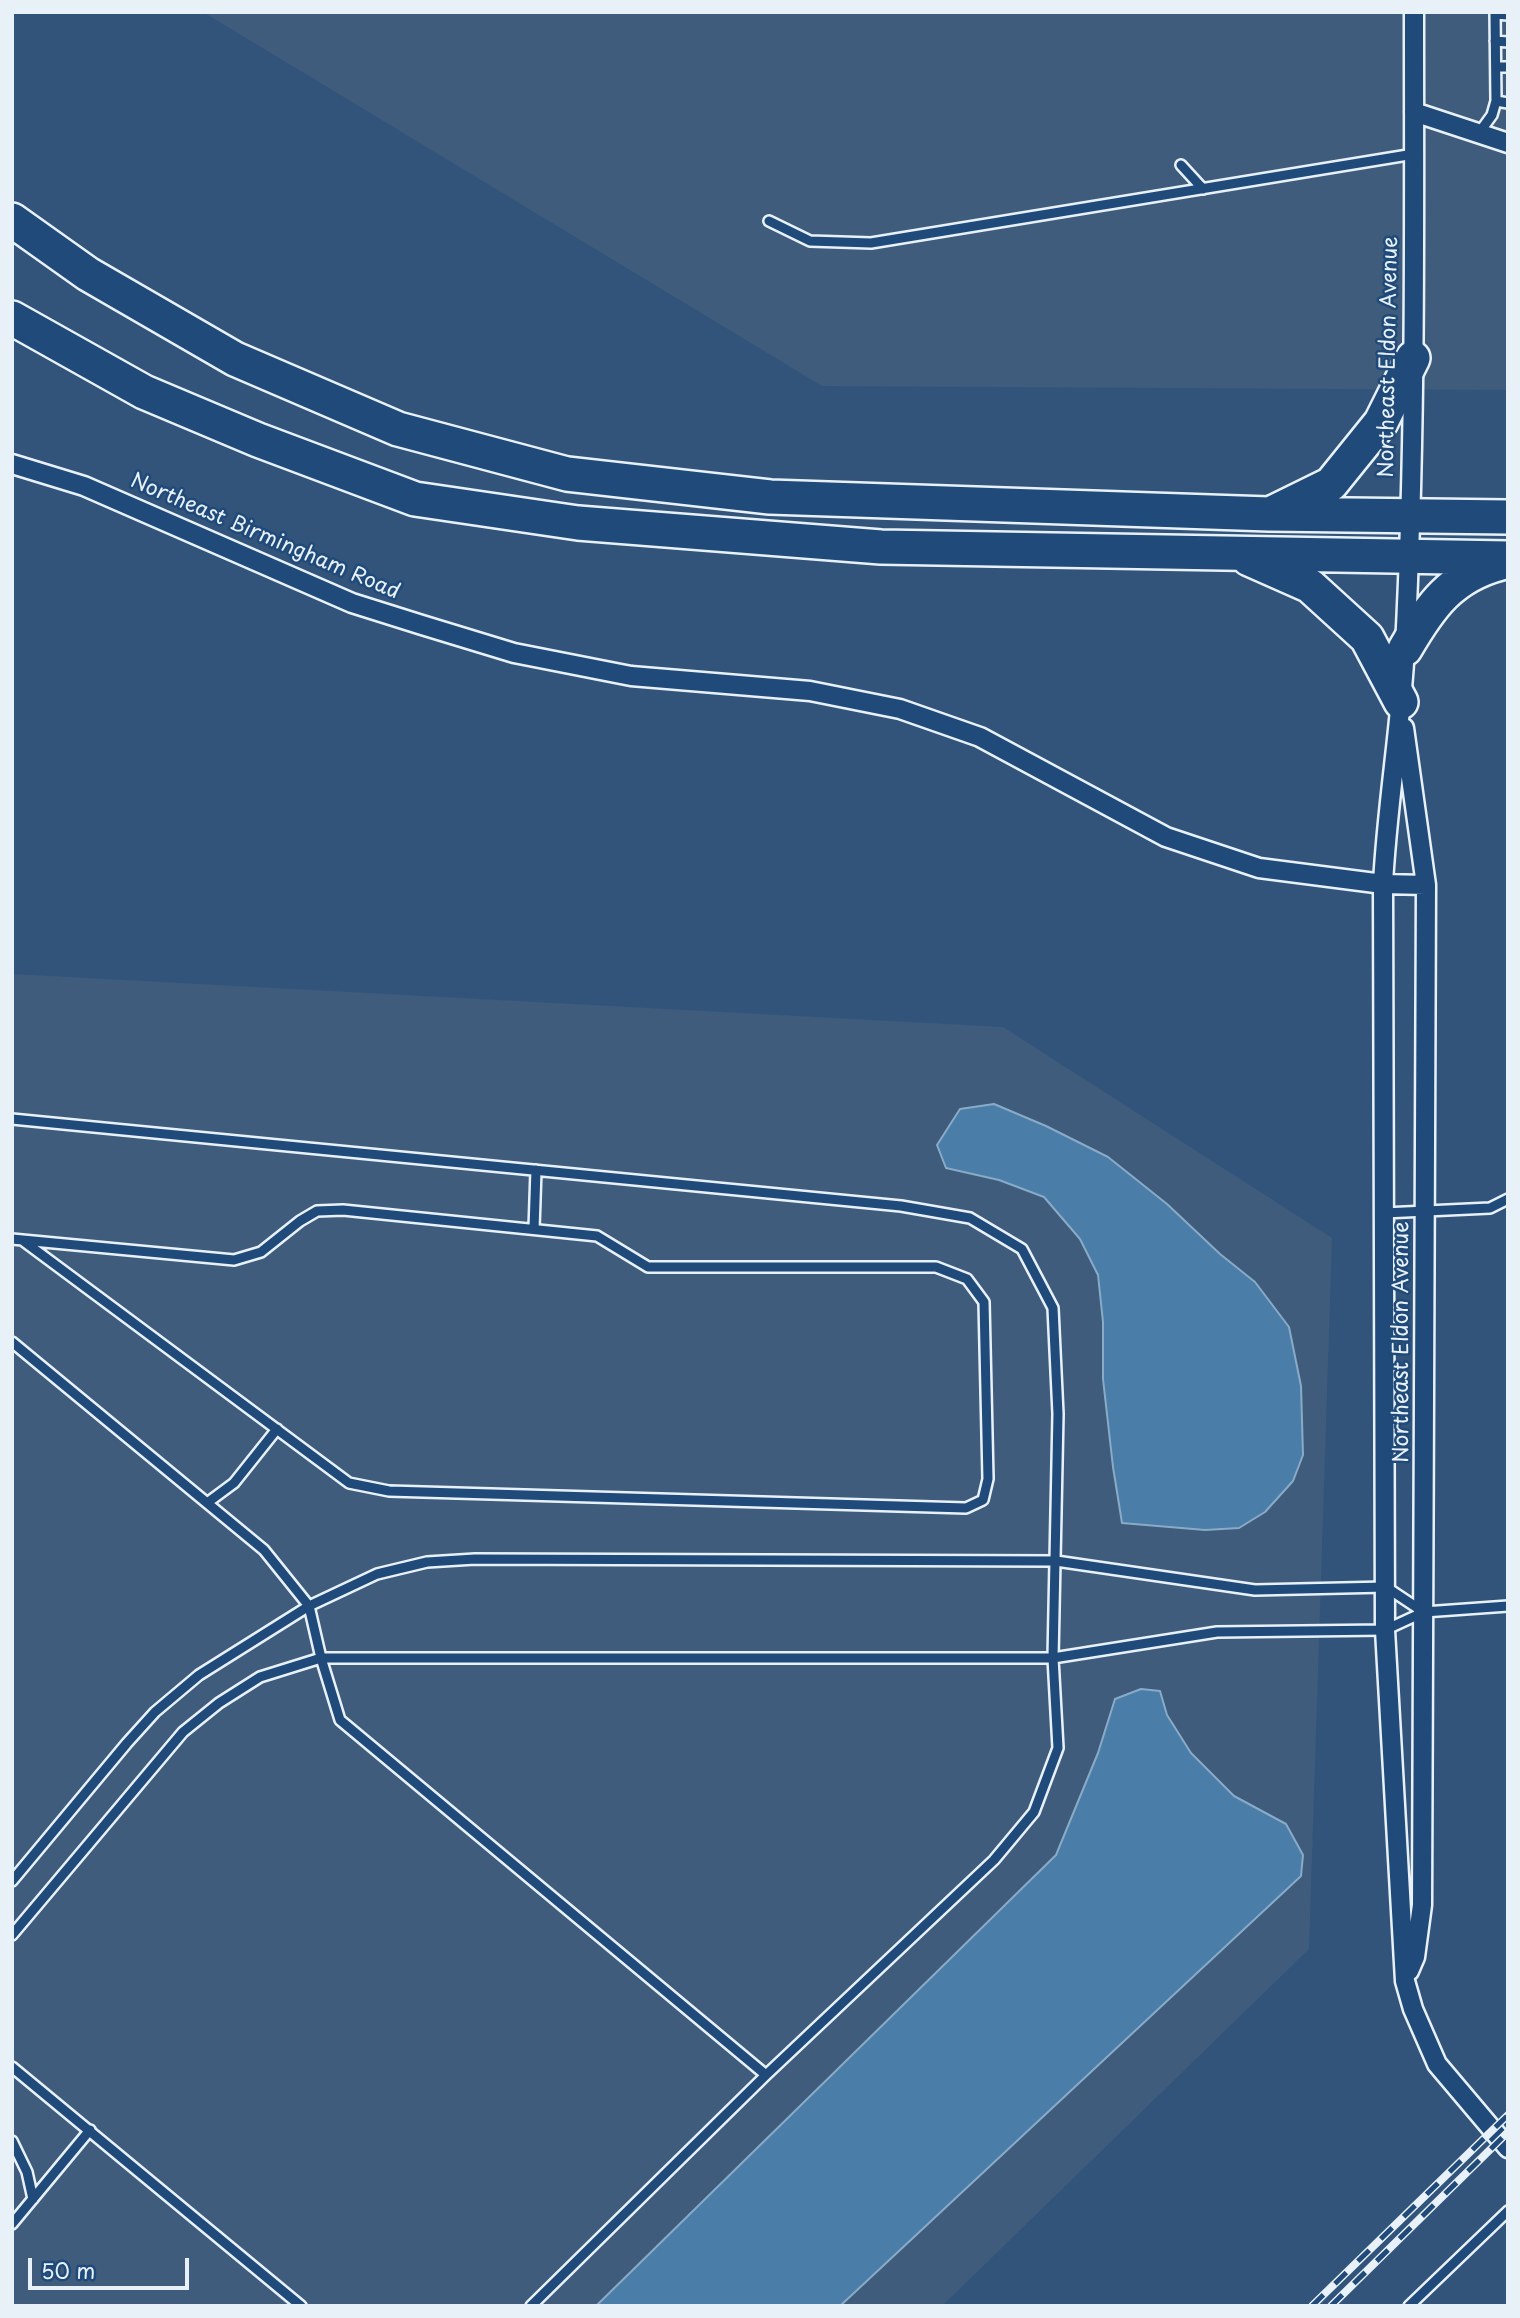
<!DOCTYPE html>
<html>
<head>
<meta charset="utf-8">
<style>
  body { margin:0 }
  #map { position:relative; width:1520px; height:2318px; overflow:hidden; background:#32547b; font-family:"Playpen Sans",sans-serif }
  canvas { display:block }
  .frame { position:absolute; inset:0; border:14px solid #e8f1f8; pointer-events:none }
  .scale { position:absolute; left:28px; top:2258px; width:161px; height:32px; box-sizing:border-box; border:4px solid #e8f1f8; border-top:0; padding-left:9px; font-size:21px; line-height:24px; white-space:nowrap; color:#e8f1f8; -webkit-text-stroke:5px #1f4a7a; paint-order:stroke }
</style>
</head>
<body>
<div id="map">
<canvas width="1520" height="2318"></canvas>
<div class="frame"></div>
<div class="scale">50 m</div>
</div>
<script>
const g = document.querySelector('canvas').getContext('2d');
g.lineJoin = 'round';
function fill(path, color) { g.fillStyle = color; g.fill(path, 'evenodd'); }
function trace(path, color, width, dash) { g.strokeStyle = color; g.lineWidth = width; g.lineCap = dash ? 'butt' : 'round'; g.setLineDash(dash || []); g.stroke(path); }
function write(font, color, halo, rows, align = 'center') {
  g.font = font + ' "Playpen Sans",sans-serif'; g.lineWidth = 5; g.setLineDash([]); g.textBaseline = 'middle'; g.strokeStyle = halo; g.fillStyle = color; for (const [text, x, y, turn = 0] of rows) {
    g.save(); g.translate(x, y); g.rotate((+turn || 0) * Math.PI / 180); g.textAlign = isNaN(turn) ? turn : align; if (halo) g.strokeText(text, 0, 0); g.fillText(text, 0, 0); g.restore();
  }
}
fill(new Path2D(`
  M203 12H1508V390L822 386Z
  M12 974 1003 1027 1332 1238 1309 1949 942 2306H12Z`), '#3f5c7c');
const water = new Path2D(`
  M994 1104 1046 1126 1108 1157 1167 1204 1220 1254 1255 1282 1289 1327 1301 1386 1303 1455 1293 1481 1265 1512 1239 1528 1205 1530 1122 1523 1113 1467 1103 1379V1322L1098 1275 1080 1239 1044 1197 999 1180 946 1168 937 1145 960 1109Z
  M1141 1689 1160 1691 1167 1715 1191 1753 1234 1796 1286 1824 1303 1855 1301 1876 840 2306H596L1056 1855 1098 1753 1115 1699Z`);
fill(water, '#4a7da7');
trace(water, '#89abc7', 2);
const lane = new Path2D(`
  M1495 14 1508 15
  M1495 41 1508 42
  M1496 67H1508
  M1496 101 1508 103
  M1479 133 1492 115 1496 101 1495 12
  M1181 165 1203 189
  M769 221 810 241 871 243 1414 154
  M12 1119 901 1206 970 1218 1022 1249 1053 1308 1058 1414 1053 1658 1058 1748 1034 1812 994 1860 766 2075 531 2306
  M1384 1213 1490 1208 1508 1199
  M534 1229 536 1170
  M12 1239 234 1260 261 1252 300 1221 317 1211 343 1210 597 1236 648 1267H936L967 1279 984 1302 988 1479 983 1500 966 1508 389 1491 349 1483 22 1240
  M12 1342 264 1550 309 1606 321 1658 340 1720 766 2075
  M207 1503 234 1483 277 1429
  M12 1881 127 1743 155 1712 199 1675 309 1606 377 1574 427 1562 475 1559 1056 1561 1255 1590 1386 1587 1422 1611
  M12 1935 183 1732 219 1703 260 1677 321 1658H1053L1217 1632 1385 1630 1424 1612 1508 1606
  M12 2067 301 2306
  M12 2141 27 2172 33 2199
  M12 2224 90 2130
  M1409 2306 1508 2211`);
const street = new Path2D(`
  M1414 12C1414 224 1416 436 1405 647 1401 727 1387 805 1383 884L1385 1630 1405 1981 1413 2009 1437 2064 1508 2148
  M1414 112 1508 143
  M12 464 84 486 352 603 422 625 514 653 631 676 810 691 900 709 980 737 1166 837 1259 868 1383 884 1426 885
  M1404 728 1426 885 1422 1905 1415 1957 1409 1971`);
const highway = new Path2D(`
  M12 220 88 274 235 359 398 429 567 474 770 497 1269 514 1508 517
  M12 318 144 392 258 440 415 499 578 523 881 547 1508 558
  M1274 512 1331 484 1381 422 1413 358
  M1249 559 1310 586 1367 638 1401 702
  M1405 649C1430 606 1451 576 1501 563`);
trace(lane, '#e8f1f8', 14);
trace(street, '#e8f1f8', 23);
trace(highway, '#e8f1f8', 38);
trace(lane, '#1f4a7a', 9);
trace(street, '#1f4a7a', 18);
trace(highway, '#1f4a7a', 33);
const rail = new Path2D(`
  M1312 2306 1508 2115
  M1331 2306 1508 2132`);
trace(rail, '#e8f1f8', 8);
trace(rail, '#1f4a7a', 5, [16]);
write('21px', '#e8f1f8', '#1f4a7a', [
  ["Northeast Eldon Avenue",1389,357,-89],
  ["Northeast Birmingham Road",265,537,23],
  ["Northeast Eldon Avenue",1402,1342,-90]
]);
</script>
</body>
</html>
